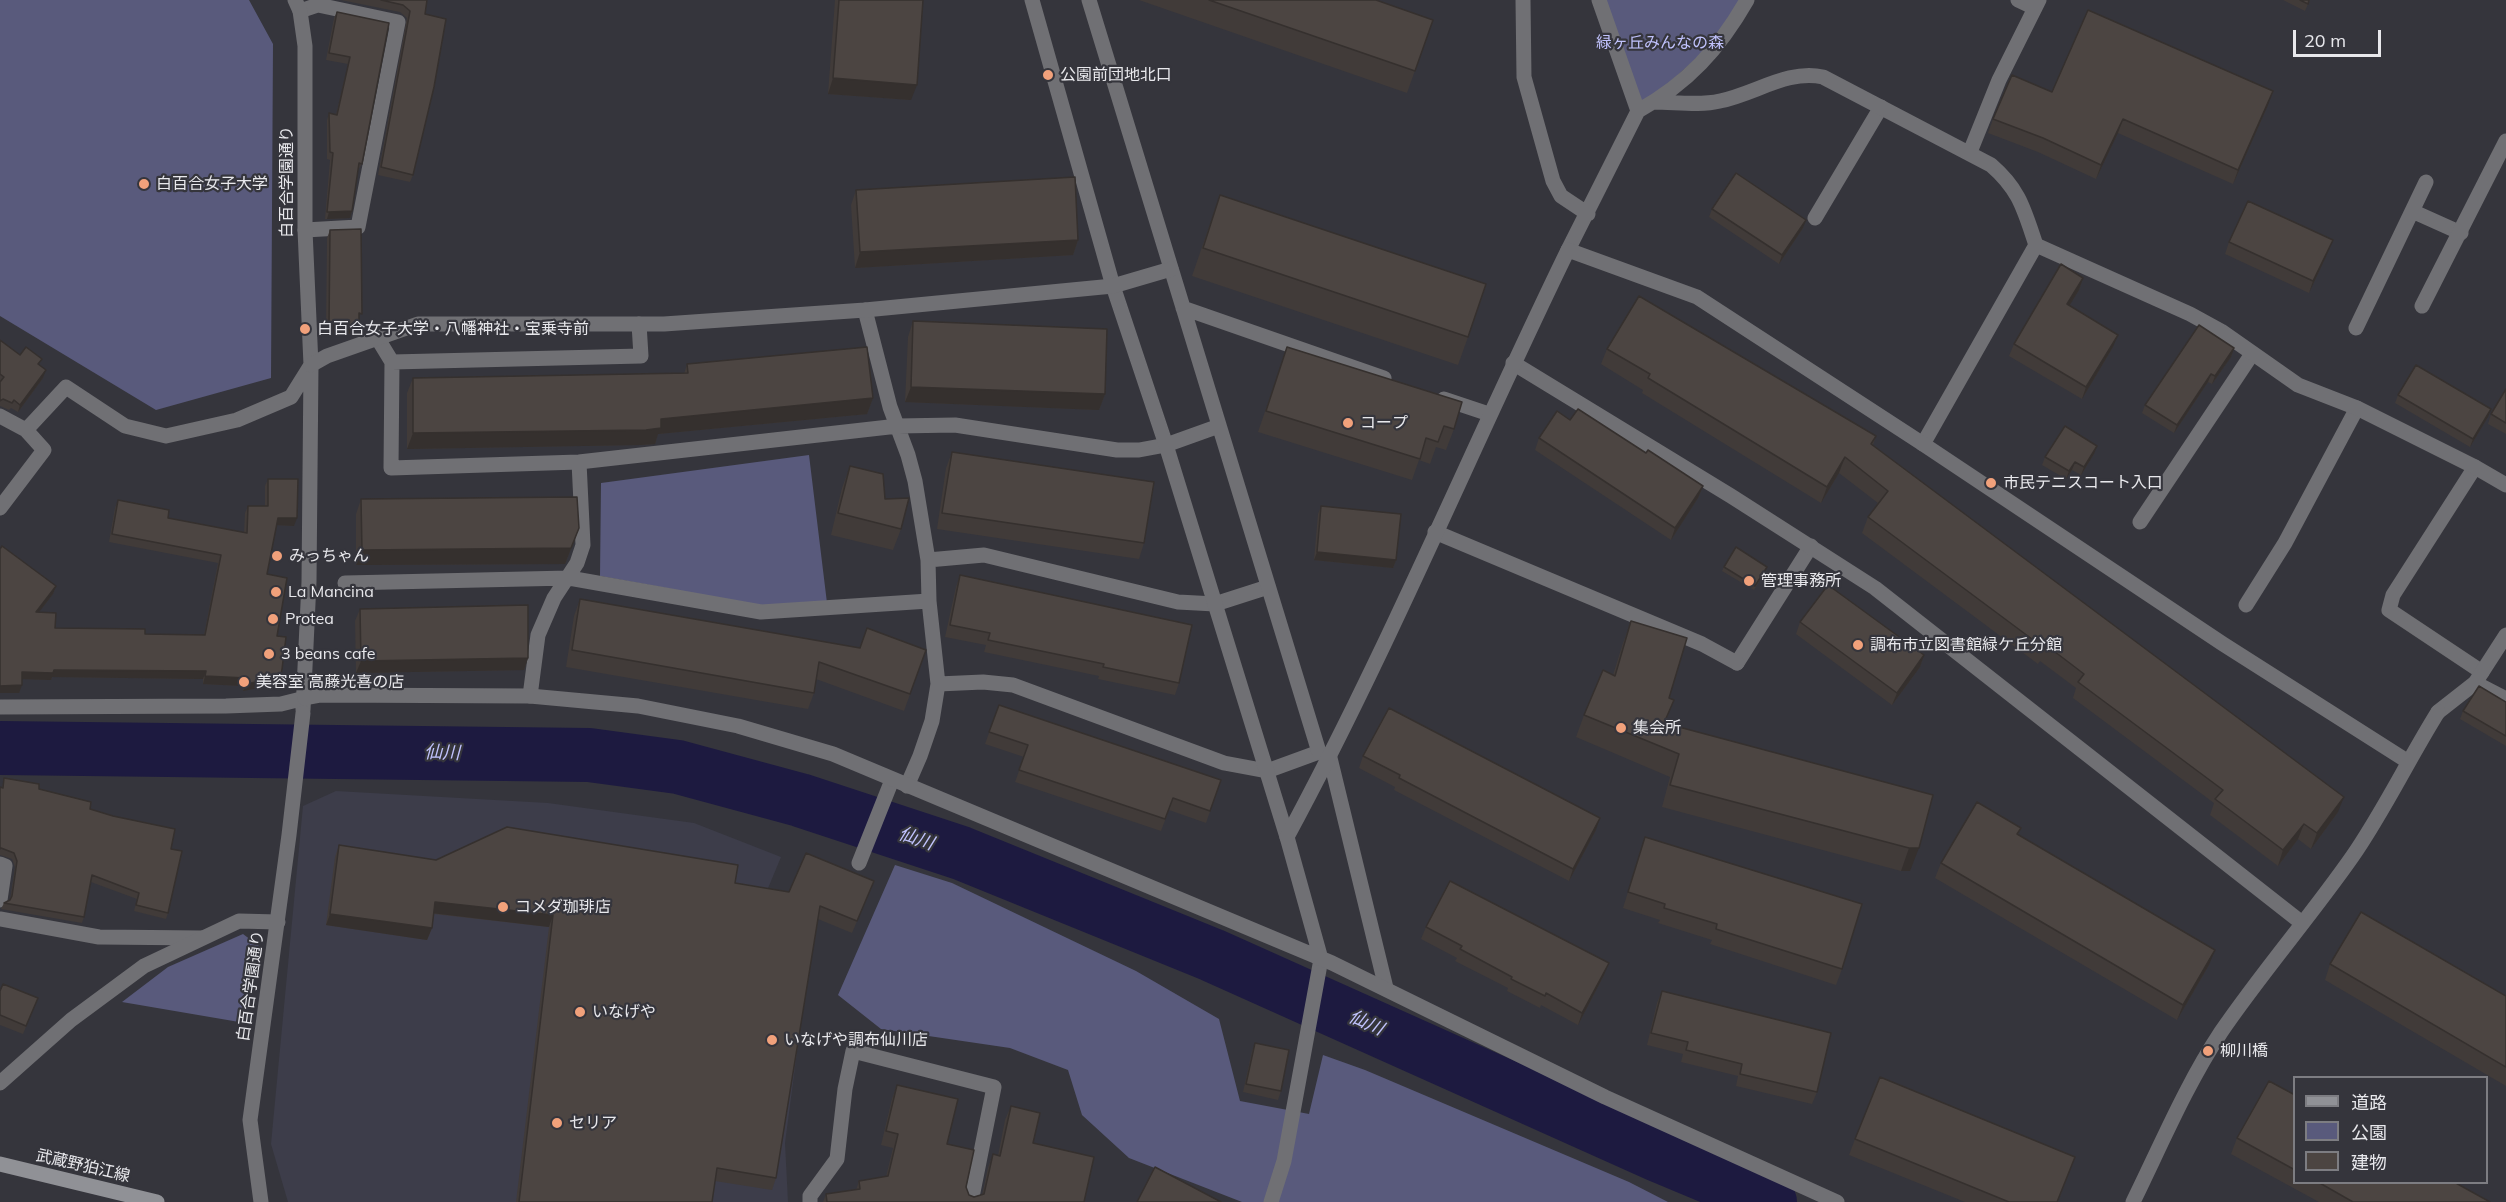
<!DOCTYPE html>
<html>
<head>
<meta charset="utf-8">
<style>
  body { margin:0 }
  #map { position:relative; width:2506px; height:1202px; overflow:hidden; background:#35353c; font-family:Mulish,"Noto Sans JP",sans-serif }
  canvas { display:block }
  .legend { position:absolute; left:2293px; top:1076px; width:195px; height:108px; box-sizing:border-box; background:#35353c; border:2px solid #7d7d82; margin:0; padding:8px 10px; list-style:none; font-size:18px; color:#e8e8ec }
  .legend li { display:flex; align-items:center; gap:12px; height:30px }
  .legend b { width:30px; border:2px solid #7d7d82 }
  .scale { position:absolute; left:2293px; top:30px; width:88px; height:27px; box-sizing:border-box; border:3px solid #e8e8ec; border-top:0; padding-left:8px; font-size:18px; line-height:21px; white-space:nowrap; color:#e8e8ec; -webkit-text-stroke:4px #35353c; paint-order:stroke }
</style>
</head>
<body>
<div id="map">
<canvas width="2506" height="1202"></canvas>
<ul class="legend">
<li><b style="height:8px;background:#909196"></b>道路</li>
<li><b style="height:16px;background:#595a7c"></b>公園</li>
<li><b style="height:16px;background:#4c4542"></b>建物</li>
</ul>
<div class="scale">20 m</div>
</div>
<script>
const g = document.querySelector('canvas').getContext('2d');
g.lineJoin = 'round';
function fill(path, color) { g.fillStyle = color; g.fill(path, 'evenodd'); }
function trace(path, color, width, dash) { g.strokeStyle = color; g.lineWidth = width; g.lineCap = dash ? 'butt' : 'round'; g.setLineDash(dash || []); g.stroke(path); }
function write(font, color, halo, rows, align = 'center') {
  g.font = font + ' Mulish,"Noto Sans JP",sans-serif'; g.lineWidth = 4.5; g.setLineDash([]); g.textBaseline = 'middle'; g.strokeStyle = halo; g.fillStyle = color; for (const [text, x, y, turn = 0] of rows) {
    g.save(); g.translate(x, y); g.rotate((+turn || 0) * Math.PI / 180); g.textAlign = isNaN(turn) ? turn : align; if (halo) g.strokeText(text, 0, 0); g.fillText(text, 0, 0); g.restore();
  }
}
fill(new Path2D(`
  M336 791 548 803 694 823 781 857 756 917 810 954 785 1143 788 1202H288L271 1144 303 806Z`), '#3d3d4a');
fill(new Path2D(`
  M0 0H249L273 44 271 378 156 410 0 316Z
  M1599 0H1747L1731 27 1638 111Z
  M809 455 827 603 785 610 600 576 601 483Z
  M895 865 952 883 1136 971 1219 1019 1240 1101 1309 1114 1323 1055 1365 1070 1629 1182 1668 1202H1242L1129 1158 1082 1115 1068 1070 1010 1048 881 1029 838 995Z
  M243 934 259 946 245 1023 122 1002 168 967Z`), '#595a7c');
trace(new Path2D(`
  M0 748 589 755 678 767 800 800 961 853 1212 955 1658 1155 1770 1202`), '#1d1a40', 54);
trace(new Path2D(`
  M300 11 318 5 398 22 358 227 305 230
  M2412 211 2461 233
  M1815 218 1881 107
  M865 310 890 407 908 455 915 481 928 560 929 601 938 684 932 721 920 756 907 786
  M2356 328 2426 182
  M378 339 392 362 391 468 579 462 898 426 955 425 1117 450H1139L1166 445
  M392 362 641 356 639 324
  M2475 467 2393 595 2389 610 2482 672
  M2140 522 2252 354
  M928 560 984 555 1178 602 1215 604 1268 587
  M345 583 569 578 761 612 929 601
  M2246 605 2285 543 2357 408
  M1737 663 1811 546
  M2475 683 2506 699
  M938 684 983 682 1013 685 1224 763 1267 771 1319 752
  M530 696 538 635 554 598 577 563 583 545 579 462
  M0 864 5 866 0 900
  M0 919 99 937 202 938`), '#707074', 15);
trace(new Path2D(`
  M295 0 300 11 305 46V230L311 365 309 582 303 710
  M1032 0 1113 286 1166 445 1287 837
  M1089 0 1319 752 1330 758 1386 988
  M1523 0 1524 77 1553 181 1561 196 1588 214
  M1599 0 1638 111
  M2018 0 2035 8
  M1654 102C1675 102 1700 106 1720 101 1755 94 1788 69 1823 77L1991 165C2020 190 2024 210 2036 245L2190 314 2221 331 2298 385 2357 408 2475 467 2506 485
  M1970 152 1999 80 2039 0
  M1568 250 1638 111C1688 83 1719 49 1747 0
  M2422 306 2506 141
  M1183 308 1384 378
  M1513 363 1731 496 1875 588 2302 923
  M1444 399 1489 414
  M0 416 26 430 66 387 125 426 166 436 237 420 291 397 311 365
  M1923 444 2036 245
  M1166 445 1219 426
  M0 508 44 450 26 430
  M1435 532 1702 644 1737 663
  M0 707 226 706 281 704 305 698
  M2438 712 2475 683 2506 635
  M859 863 892 780
  M0 1083 71 1020 144 966 239 921 278 922
  M810 1202V1196L837 1159 845 1089 853 1051 994 1087 971 1202
  M1271 1202 1284 1161 1321 959`), '#707074', 15);
trace(new Path2D(`
  M311 365 327 356 418 324H664L865 310 1113 286 1171 269
  M305 698 321 695 530 696 638 706 738 726 833 754 1332 963 1605 1097 1837 1202
  M1321 959 1287 837C1390 646 1473 445 1568 250L1697 297 1923 444 2223 644 2407 761
  M261 1202 250 1120 289 835 303 713
  M2133 1202C2161 1145 2186 1085 2221 1032 2262 972 2310 917 2352 857 2384 811 2408 760 2438 712`), '#707074', 15);
trace(new Path2D(`
  M0 1164 157 1202`), '#909196', 15);
fill(new Path2D(`
  M341 0H427L425 14 413 175 410 182 378 175 407 18 400 12Z
  M835 0H923L911 100 828 94Z
  M1139 0H1376L1433 20 1407 93Z
  M2283 0H2310L2305 11Z
  M337 12 389 23 362 164 358 170 352 211 350 218 327 219H325L330 160 327 159V120L329 113 336 115 348 64 326 60 334 18Z
  M2052 92 2268 105 2233 184 2118 133 2096 179 2038 152 1988 133 1993 119Z
  M856 190 1078 240 1073 255 855 268 851 205Z
  M1220 195 1468 337 1458 365 1192 276Z
  M1712 209 1803 228 1779 264 1709 217Z
  M330 230 359 322 356 334 326 332 327 238Z
  M2333 240 2328 252 2309 293 2225 254 2229 242Z
  M2083 278 2079 290 2069 306 2113 347 2082 399 2009 356 2014 344Z
  M913 321 1105 394 1099 410 905 402 908 337Z
  M0 340 20 355 39 366 43 378 18 412 11 408 9 410 0 406Z
  M1287 347 1454 429 1446 450 1436 447 1430 464 1419 460 1412 480 1258 432Z
  M2234 348 2231 357 2212 384 2208 382 2174 433 2142 413 2145 405Z
  M1607 349 1876 436 1873 445 2338 812 2311 849 2298 839 2278 866 2210 815 2214 803 2073 698 2076 688 2040 661 2038 664 1862 533 1868 517 1878 503 1839 473 1821 503 1642 393 1643 390 1601 364Z
  M687 364 873 398 867 414 658 434 655 444 640 445 407 449V393L413 378 684 374Z
  M2506 389V434L2488 424 2491 414Z
  M2398 395 2491 409 2488 417 2470 447 2395 403Z
  M1570 420 1646 453 1703 486 1698 498 1671 540 1535 450 1539 438Z
  M2097 446 2094 454 2081 475 2072 470 2066 479 2042 465 2045 457Z
  M952 452 1144 543 1139 559 937 529 946 468Z
  M850 466 885 499 901 529 893 550 831 535 842 488Z
  M268 479 294 526 276 525 267 574 277 636 281 677 279 684 243 691V686L203 684V679L52 677 51 680 22 679 19 693H0V549L56 586 53 594 39 612 55 628 145 634 204 635 218 563 109 542 115 508 118 500 168 518 244 533 245 513 248 506H265V486Z
  M361 499 579 528 565 564 356 565V514Z
  M1321 506 1396 560 1393 568 1314 560 1318 514Z
  M1724 567 1766 571 1754 590 1722 571Z
  M960 575 1179 683 1175 695 1098 679 1099 676 984 652 986 645 945 637 956 587Z
  M580 599 860 648 926 650 904 711 816 679 814 693 808 709 566 667 574 616Z
  M360 609 528 658 524 670 356 673 355 621Z
  M1631 621 1669 698 1665 723 1933 795 1910 871H1901L1662 807 1670 777 1576 737 1584 715 1613 675 1623 643Z
  M1800 622 1924 655 1920 667 1892 705 1796 634Z
  M2506 702V746L2460 719 2463 711Z
  M999 705 1221 780 1206 823 1169 810 1161 831 1015 782 1024 757 985 744Z
  M1363 756 1596 830 1569 881 1394 790 1395 787 1359 768Z
  M4 778 39 789 90 809 171 849 168 913 166 919 134 911 137 899 91 882 84 917 82 923 1 909 4 903 10 900 15 867 12 859 0 855V787L2 788Z
  M2021 828 2018 835 2209 965 2177 1020 1935 878 1941 863Z
  M1645 837 1842 969 1836 985 1710 944 1712 940 1658 923 1660 920 1623 908Z
  M339 845 436 860 735 883 789 892 869 893 852 933 818 919 776 1178 772 1190 715 1181 712 1202H516L549 927 434 914 432 928 427 940 326 925 335 857Z
  M1426 927 1604 975 1578 1025 1541 1005 1540 1008 1507 991 1508 988 1455 961 1457 958 1421 939Z
  M2330 964 2506 996V1086L2325 980Z
  M0 991 38 998 23 1034 0 1025Z
  M1662 991 1817 1092 1812 1104 1736 1086 1738 1076 1681 1062 1683 1054 1647 1045 1657 1003Z
  M1255 1043 1281 1091 1278 1100 1243 1092 1252 1051Z
  M897 1085 947 1144 969 1195 974 1197 982 1195 988 1168 993 1154 998 1156 1005 1120 1011 1106 1033 1143 1084 1202H823L826 1194 856 1190 859 1181 886 1177 893 1148 881 1145 892 1099Z
  M2295 1095V1182H2454L2490 1202H2319L2231 1154 2237 1138Z
  M1855 1139 2075 1157 2058 1202H1965L1849 1155Z`), '#413b39');
fill(new Path2D(`
  M833 78 917 85 911 100 828 94Z
  M2273 91 2268 105 2233 184 2238 170Z
  M2123 119 2118 133 2096 179 2101 165Z
  M352 211 350 218 327 219 329 212Z
  M1806 220 1803 228 1779 264 1782 255Z
  M1078 240 1073 255 855 268 860 252Z
  M2333 240 2328 252 2309 293 2313 281Z
  M2083 278 2079 290 2063 316 2067 304Z
  M329 324 359 326 356 334 326 332Z
  M2118 335 2113 347 2082 399 2086 387Z
  M2234 348 2231 357 2212 384 2215 376Z
  M46 370 43 378 18 412 20 405Z
  M2211 374 2208 382 2174 433 2177 425Z
  M911 387 1105 394 1099 410 905 402Z
  M873 398 867 414 658 434 655 444 640 445 407 449 413 433 661 419Z
  M2491 409 2488 417 2470 447 2473 439Z
  M2097 446 2094 454 2081 475 2084 467Z
  M1845 457 1839 473 1821 503 1827 487Z
  M2075 462 2072 470 2066 479 2069 471Z
  M1703 486 1698 498 1671 540 1675 528Z
  M278 518H297L294 526 275 525Z
  M579 528 565 564 356 565 362 550Z
  M1317 552 1396 560 1393 568 1314 560Z
  M56 586 53 594 33 620 36 612Z
  M1924 655 1920 667 1892 705 1897 693Z
  M528 658 524 670 356 673 361 661Z
  M54 670 206 671 203 679 52 677 51 680 19 679 22 672Z
  M205 676 246 678 243 686 203 684Z
  M281 677 279 684 243 691 246 684Z
  M22 685 19 693H0V686Z
  M2344 797 2338 812 2311 849 2317 833Z
  M1600 818 1596 830 1569 881 1573 869Z
  M2304 824 2298 839 2278 866 2283 850Z
  M1909 848H1919L1910 871H1901Z
  M435 902 553 915 549 927 431 913Z
  M330 914 432 928 427 940 326 925Z
  M2215 950 2209 965 2177 1020 2183 1005Z
  M1609 963 1604 975 1578 1025 1582 1013Z`), '#35302e');
const building = new Path2D(`
  M381 0H427L425 14 446 19 434 87 413 175 381 167 410 11 403 5Z
  M839 0H923L917 85 833 78Z
  M1209 0H1376L1433 20 1415 71Z
  M2300 0H2309L2308 4Z
  M2088 10 2273 91 2238 170 2123 119 2101 165 2043 138 1993 119 2012 75 2052 92Z
  M337 12 389 23 362 164 359 163 352 211 329 212H327L333 153 330 152 329 113 337 115 350 57 329 53Z
  M1736 173 1806 220 1782 255 1712 209Z
  M1075 177 1078 240 860 252 856 190Z
  M1220 195 1486 284 1468 337 1203 248Z
  M2248 201 2333 240 2313 281 2229 242Z
  M361 229 362 314 359 313V326L329 324 330 230Z
  M2061 264 2083 278 2067 304 2118 335 2086 387 2014 344Z
  M1639 296 1876 436 1871 444 2344 797 2317 833 2304 824 2283 850 2215 799 2223 790 2078 682 2084 674 2046 645 2044 648 1868 517 1888 491 1845 457 1827 487 1648 378 1650 374 1607 349Z
  M913 321 1107 329 1105 394 911 387Z
  M2199 325 2234 348 2215 376 2211 374 2177 425 2145 405Z
  M0 340 20 355 26 347 42 359 38 364 46 370 20 405 14 400 12 403 3 399 0 401V382L4 377 0 374Z
  M867 347 873 398 661 419V428L646 430 413 433V378L688 373 687 364Z
  M1287 347 1462 402 1454 429 1444 426 1438 442 1426 438 1420 459 1266 411Z
  M2416 365 2491 409 2473 439 2398 395Z
  M2506 389V423L2491 414Z
  M1578 409 1646 453 1648 450 1703 486 1675 528 1539 438 1557 411 1570 420Z
  M2065 426 2097 446 2084 467 2075 462 2069 471 2045 457Z
  M952 452 1154 482 1144 543 942 513Z
  M850 466 883 474 885 499 909 498 901 529 838 513Z
  M268 479H298L297 518H278L267 574 287 578 277 636 286 637 281 677 246 684V678L205 676 206 671 54 670 53 673 22 672V685L0 686V549L2 546 56 586 36 612 56 613 55 628 145 629V634L205 635 221 555 112 534 118 500 169 510 168 518 247 533 248 506H268Z
  M577 497 579 528 571 548 362 550 361 499Z
  M1321 506 1401 514 1396 560 1317 552Z
  M1736 547 1767 567 1755 586 1724 567Z
  M960 575 1192 625 1179 683 1103 667 1104 664 988 640 990 633 950 625Z
  M1828 585 1924 655 1897 693 1800 622Z
  M580 599 860 648 867 628 926 650 910 694 819 662 814 693 572 650Z
  M528 605V658L361 661 360 609Z
  M1631 621 1687 638 1669 698 1674 700 1664 723 1933 795 1919 848H1909L1670 785 1679 754 1584 715 1603 670 1615 676Z
  M2479 686 2506 702V736L2463 711Z
  M999 705 1221 780 1210 811 1173 798 1165 819 1019 770 1028 745 989 732Z
  M1389 708 1600 818 1573 869 1399 778 1400 775 1363 756Z
  M4 778 39 784V789L91 802 90 809 113 816 175 829 171 849 182 851 168 913 136 905 139 893 92 875 84 917 4 903 10 900 12 896 17 861 14 853 1 848 0 849V787L3 788Z
  M1977 802 2021 828 2017 834 2215 950 2183 1005 1941 863Z
  M507 827 738 865 735 883 789 892 806 853 874 881 857 921 820 906 776 1178 717 1168 712 1202H519L553 915 435 902 432 928 330 914 339 845 436 860Z
  M1645 837 1862 904 1842 969 1716 929 1717 924 1664 908 1665 904 1628 892Z
  M1450 881 1609 963 1582 1013 1546 993 1545 996 1511 979 1512 977 1460 949 1462 946 1426 927Z
  M2361 912 2506 996V1067L2330 964Z
  M3 984 38 998 26 1026 0 1015V991Z
  M1662 991 1831 1033 1817 1092 1740 1074 1742 1064 1686 1050 1688 1042 1651 1033Z
  M1255 1043 1289 1050 1281 1091 1246 1084Z
  M1880 1077 2075 1157 2057 1202H2009L1855 1139Z
  M2269 1081 2295 1095V1170L2237 1138Z
  M897 1085 958 1099 947 1144 974 1150 966 1187 969 1195 974 1197 984 1194 993 1154 1000 1156 1011 1106 1040 1113 1033 1143 1094 1157 1084 1202H827L826 1194 860 1189 859 1181 888 1176 898 1134 886 1131Z
  M1155 1167 1221 1202H1137Z
  M2318 1182H2454L2490 1202H2353Z`);
fill(building, '#4c4542');
trace(building, '#35302e', 1.5);
for (const [x, y, r, color] of [
  [1048,75,6,"#f1a17b"],
  [144,184,6,"#f1a17b"],
  [305,329,6,"#f1a17b"],
  [1348,423,6,"#f1a17b"],
  [1991,483,6,"#f1a17b"],
  [277,556,6,"#f1a17b"],
  [1749,581,6,"#f1a17b"],
  [276,592,6,"#f1a17b"],
  [273,619,6,"#f1a17b"],
  [1858,645,6,"#f1a17b"],
  [269,654,6,"#f1a17b"],
  [244,682,6,"#f1a17b"],
  [1621,728,6,"#f1a17b"],
  [503,907,6,"#f1a17b"],
  [580,1012,6,"#f1a17b"],
  [772,1040,6,"#f1a17b"],
  [2208,1051,6,"#f1a17b"],
  [557,1123,6,"#f1a17b"]
]) { const dot = new Path2D(); dot.arc(x, y, r, 0, 2 * Math.PI); g.fillStyle = color; g.fill(dot); trace(dot, '#35353c', 2); }
write('16px', '#c0c2fc', '#35353c', [
  ["緑ヶ丘みんなの森",1660,43]
]);
write('16px', '#e8e8ec', '#35353c', [
  ["公園前団地北口",1060,75],
  ["白百合女子大学",156,184],
  ["白百合女子大学・八幡神社・宝乗寺前",317,329],
  ["コープ",1360,423],
  ["市民テニスコート入口",2003,483],
  ["みっちゃん",289,556],
  ["管理事務所",1761,581],
  ["La Mancina",288,592],
  ["Protea",285,619],
  ["調布市立図書館緑ケ丘分館",1870,645],
  ["3 beans cafe",281,654],
  ["美容室 高藤光喜の店",256,682],
  ["集会所",1633,728],
  ["コメダ珈琲店",515,907],
  ["いなげや",592,1012],
  ["いなげや調布仙川店",784,1040],
  ["柳川橋",2220,1051],
  ["セリア",569,1123]
], 'left');
write('16px', '#e8e8ec', '#35353c', [
  ["白百合学園通り",287,182,-90],
  ["白百合学園通り",251,986,-82],
  ["武蔵野狛江線",83,1166,13]
]);
write('italic 18px', '#c1c3fd', '#35353c', [
  ["仙川",442,753,1],
  ["仙川",916,839,18],
  ["仙川",1366,1023,24]
]);
</script>
</body>
</html>
